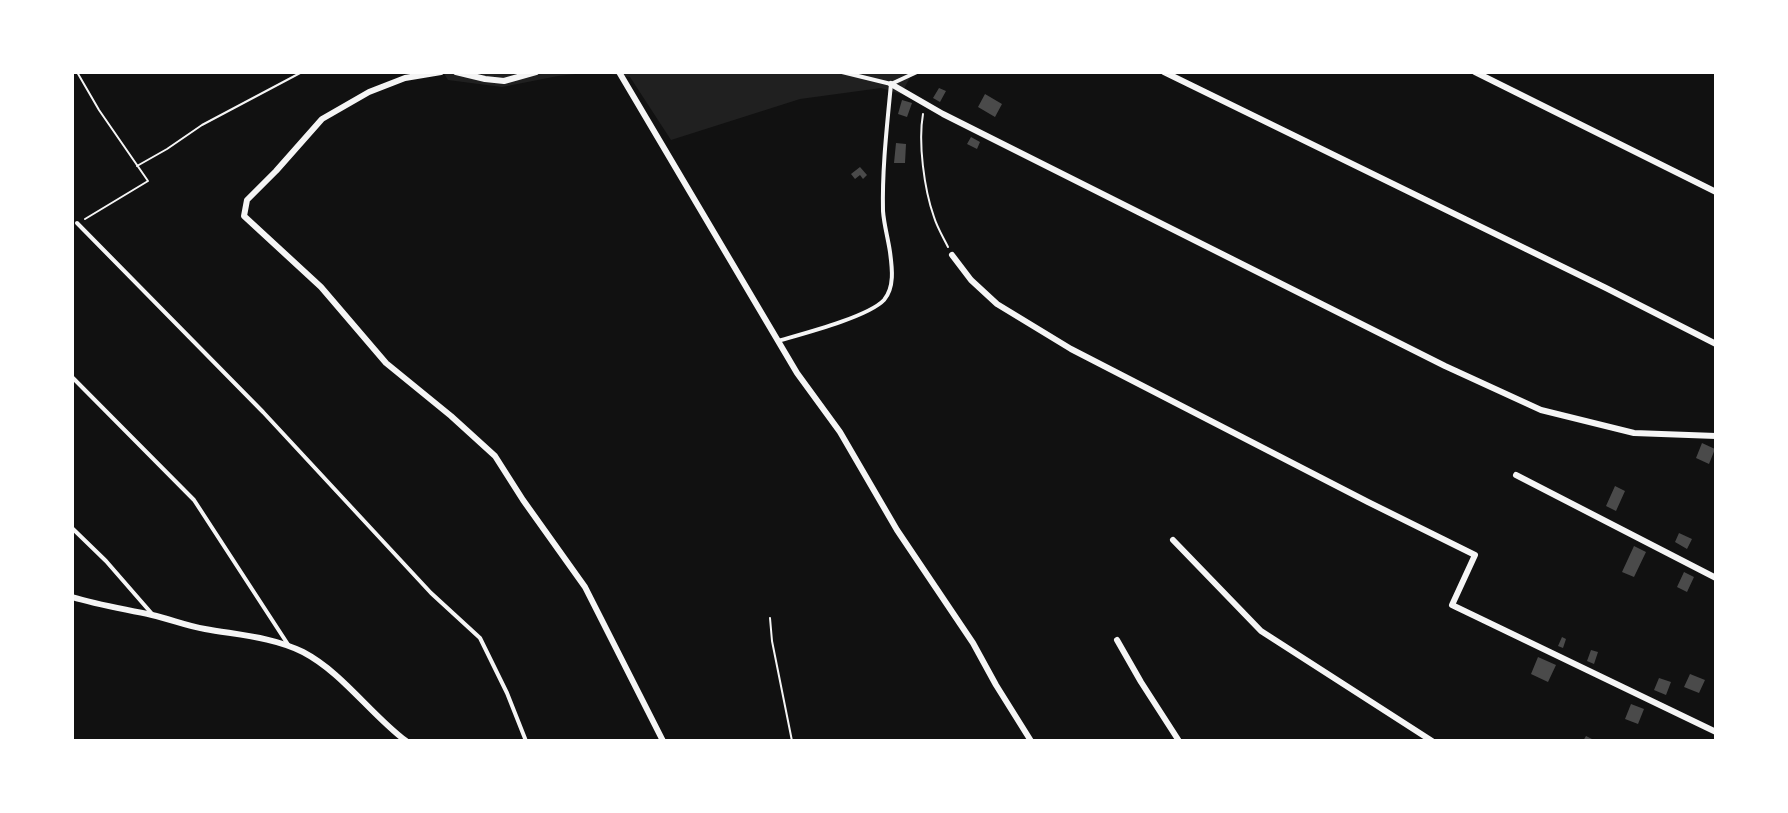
<!DOCTYPE html>
<html>
<head>
<meta charset="utf-8">
<style>
  body { margin:0 }
  #map { position:relative; width:1788px; height:813px; overflow:hidden; background:#111; font-family:"Fira Sans Condensed",sans-serif }
  canvas { display:block }
  .frame { position:absolute; inset:0; border:74px solid #fff; pointer-events:none }
</style>
</head>
<body>
<div id="map">
<canvas width="1788" height="813"></canvas>
<div class="frame"></div>
</div>
<script>
const g = document.querySelector('canvas').getContext('2d');
g.lineJoin = 'round';
function fill(path, color) { g.fillStyle = color; g.fill(path, 'evenodd'); }
function trace(path, color, width, dash) { g.strokeStyle = color; g.lineWidth = width; g.lineCap = dash ? 'butt' : 'round'; g.setLineDash(dash || []); g.stroke(path); }
fill(new Path2D(`
  M443 72H593L558 76 502 87 448 80Z
  M597 72H913L901 94 881 88 800 99 671 140 630 77Z`), '#202020');
fill(new Path2D(`
  M939 88 946 91 940 102 933 98Z
  M985 94 1002 104 995 117 978 107Z
  M902 100 912 103 907 117 898 114Z
  M971 137 980 142 977 149 967 144Z
  M896 143 906 144 905 163H894Z
  M860 167 867 175 863 179 860 175 855 179 851 174Z
  M1702 443 1715 449 1709 464 1696 458Z
  M1615 486 1625 491 1616 511 1606 506Z
  M1679 533 1692 539 1687 549 1675 542Z
  M1634 546 1646 552 1634 577 1622 572Z
  M1684 572 1694 577 1687 592 1677 587Z
  M1562 637 1566 639 1563 648 1558 646Z
  M1591 650 1598 652 1594 664 1587 661Z
  M1538 657 1556 665 1548 682 1531 674Z
  M1690 674 1705 680 1699 693 1684 687Z
  M1659 678 1671 682 1666 695 1654 690Z
  M1631 704 1644 709 1638 724 1625 719Z
  M1586 736 1596 741H1583Z`), '#4a4a4a');
trace(new Path2D(`
  M77 72 99 110 148 181 85 219
  M923 114C918 142 924 189 934 217 937 227 943 237 948 247
  M137 166 167 149 202 125 302 72
  M770 618 772 641 792 741`), '#f5f5f5', 2);
trace(new Path2D(`
  M842 72 891 84 917 72
  M77 223 263 412 431 593 480 638 507 693 526 741
  M778 341C802 334 868 317 884 300 895 287 892 267 890 252 888 238 884 225 883 211 882 169 887 126 891 84
  M72 377 194 500 289 646
  M72 528 106 561 153 615`), '#f5f5f5', 4);
trace(new Path2D(`
  M441 72 405 78 369 92 322 119 276 171 247 200 244 216 321 287 386 363 451 416 495 456 523 500 585 587 663 741
  M456 72 485 79 504 81 536 72
  M619 72 797 373 840 432 897 530 973 643 996 685 1031 741
  M1164 72 1606 288 1716 344
  M1475 72 1716 192
  M891 84 943 114 1445 366 1541 410 1634 433 1716 436
  M952 255 971 280 997 304 1071 349 1368 502 1475 555 1452 605 1716 732
  M1516 475 1716 578
  M1173 540 1261 631 1432 741
  M72 597C98 605 125 609 152 615 170 619 187 626 205 629 238 635 273 637 303 652 343 673 370 714 406 741
  M1117 640 1141 682 1179 741`), '#f5f5f5', 6);
</script>
</body>
</html>
